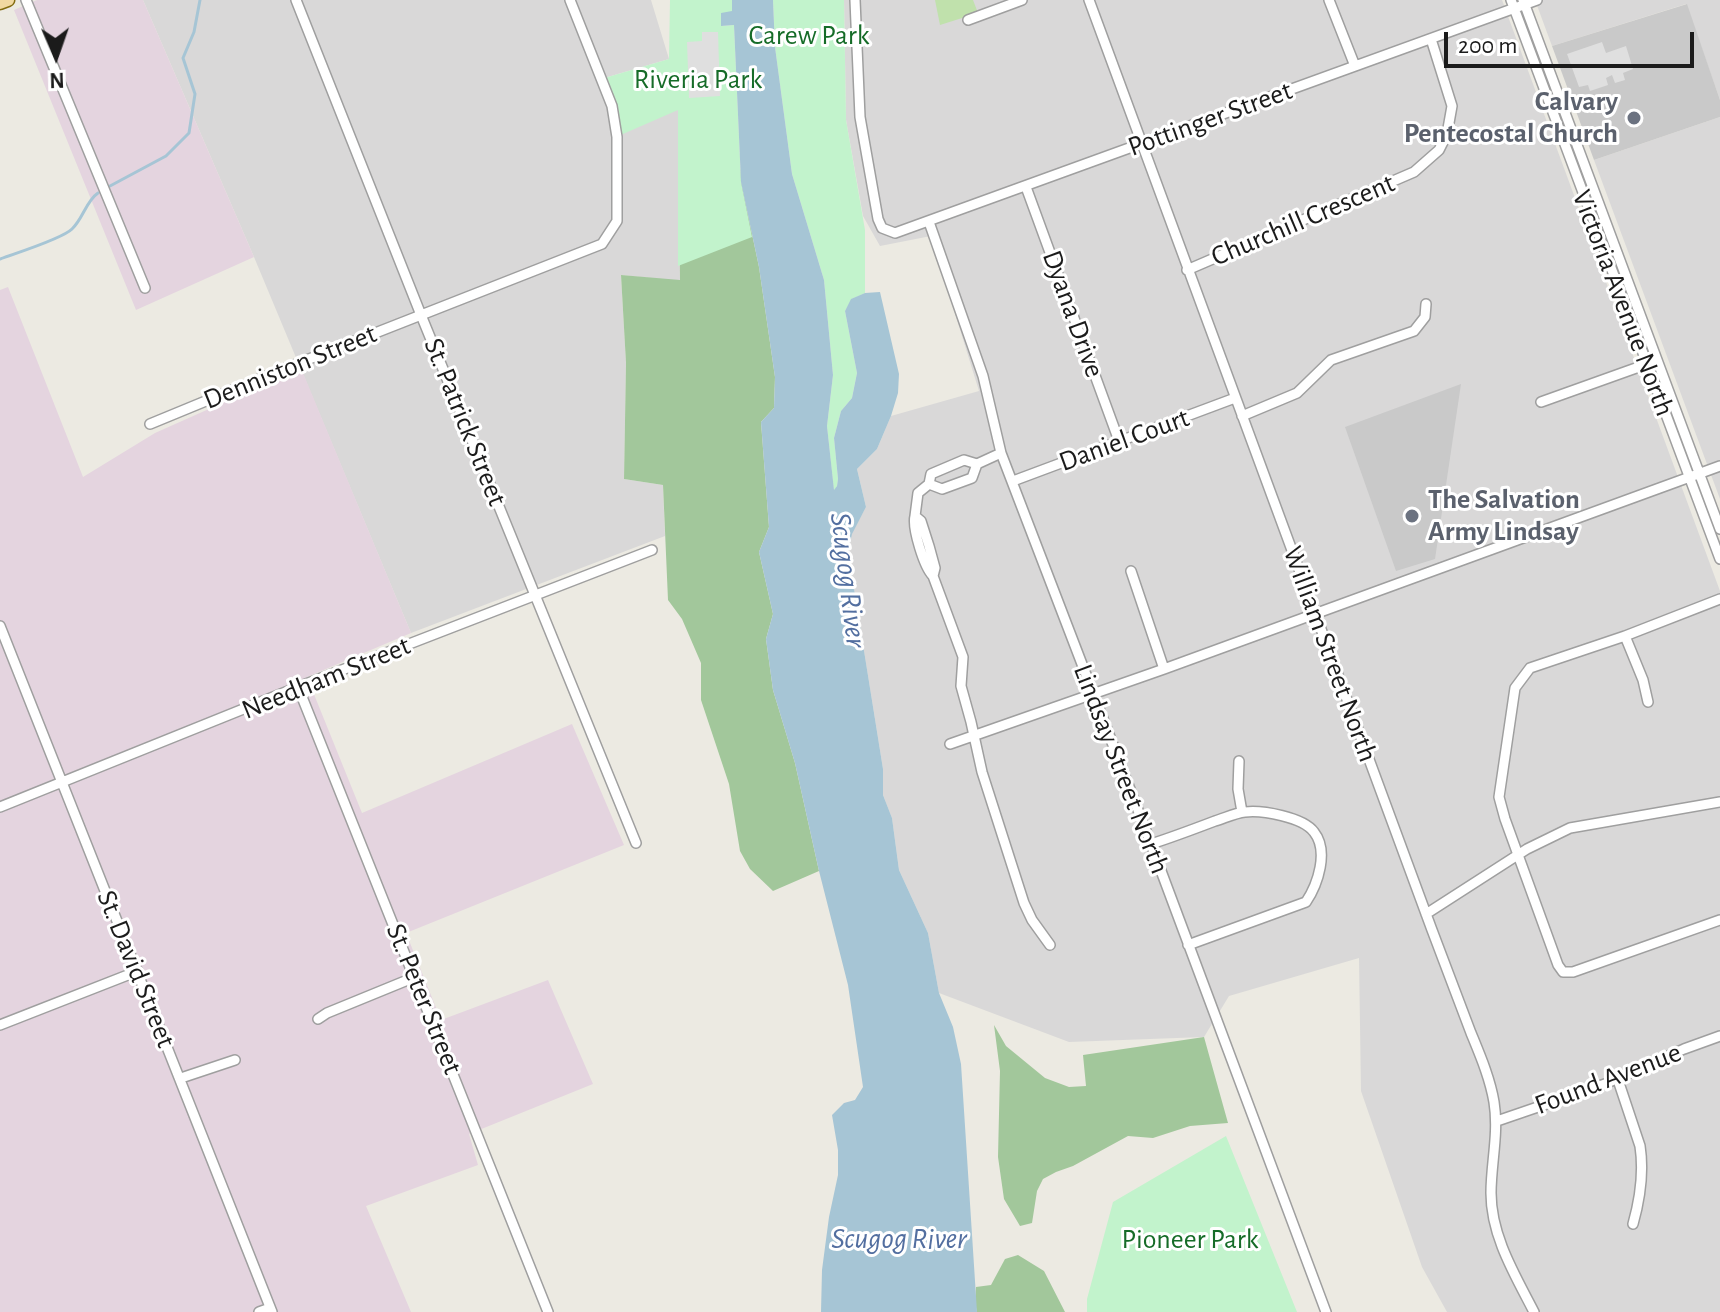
<!DOCTYPE html>
<html>
<head>
<meta charset="utf-8">
<style>
  body { margin:0 }
  #map { position:relative; width:1720px; height:1312px; overflow:hidden; background:#eceae2; font-family:"Alegreya Sans",sans-serif }
  canvas { display:block }
  .north { position:absolute; left:16px; top:16px; width:80px; height:80px; -webkit-text-stroke:6px #fff; paint-order:stroke; rotate:178deg; font-size:22px; font-weight:700; line-height:32px; text-align:center; color:#1b1b1b }
  .north::after { content:''; display:block; margin:auto; width:28px; height:36px; background:#1b1b1b; clip-path:polygon(50% 0,100% 100%,50% 72%,0 100%) }
  .scale { position:absolute; left:1444px; top:32px; width:250px; height:36px; box-sizing:border-box; border:4px solid #1b1b1b; border-top:0; padding-left:10px; font-size:24px; line-height:28px; white-space:nowrap; color:#1b1b1b; -webkit-text-stroke:6px #fff; paint-order:stroke }
</style>
</head>
<body>
<div id="map">
<canvas width="1720" height="1312"></canvas>
<div class="north">N</div>
<div class="scale">200 m</div>
</div>
<script>
const g = document.querySelector('canvas').getContext('2d');
g.lineJoin = 'round';
function fill(path, color) { g.fillStyle = color; g.fill(path, 'evenodd'); }
function trace(path, color, width, dash) { g.strokeStyle = color; g.lineWidth = width; g.lineCap = dash ? 'butt' : 'round'; g.setLineDash(dash || []); g.stroke(path); }
function write(font, color, halo, rows, align = 'center') {
  g.font = font + ' "Alegreya Sans",sans-serif'; g.lineWidth = 6; g.setLineDash([]); g.textBaseline = 'middle'; g.strokeStyle = halo; g.fillStyle = color; for (const [text, x, y, turn = 0] of rows) {
    g.save(); g.translate(x, y); g.rotate((+turn || 0) * Math.PI / 180); g.textAlign = isNaN(turn) ? turn : align; if (halo) g.strokeText(text, 0, 0); g.fillText(text, 0, 0); g.restore();
  }
}
fill(new Path2D(`
  M143 0H651L669 59 601 79 678 109 680 281 621 275 626 363 624 479 663 485 665 536 411 633 254 257Z
  M844 0H1502L1720 591V1312H1447L1422 1267 1361 1091 1359 958 1229 996 1204 1037 1069 1042 939 993 928 933 899 870 892 818 883 795V769L848 551 851 534 866 507 857 469 877 449 891 416 979 391 931 236 880 246 863 216 846 120Z
  M1535 0H1720V100L1686 4 1552 46Z
  M1720 117V499L1594 160Z`), '#d9d8d8');
fill(new Path2D(`
  M37 0H143L254 257 136 310 14 10Z
  M8 287 83 477 155 433 301 368 411 633 307 677 362 813 572 724 624 845 406 933 441 1020 548 980 593 1084 469 1134 478 1165 366 1206 411 1312H0V290Z`), '#e4d4df');
fill(new Path2D(`
  M1687 4 1720 100V117L1594 160 1552 46Z
  M1461 384 1435 559 1396 571 1345 427Z`), '#c9c9c9');
fill(new Path2D(`
  M935 0H973L978 13 940 25Z`), '#c0e1ac');
fill(new Path2D(`
  M736 110 741 182 759 267 775 377 774 408 761 422 769 527 759 552 773 614 766 639 773 690 795 763 819 871 773 891 750 869 740 851 729 784 701 700V663L682 619 668 600 663 485 624 479 626 363 621 275 680 280 678 127Z
  M994 1025 1006 1046 1045 1078 1069 1087 1086 1086 1083 1055 1204 1037 1228 1123 1190 1126 1153 1138 1128 1136 1073 1166 1056 1172 1043 1179 1037 1191 1032 1223 1020 1226 1004 1199 998 1157 1000 1071Z
  M1018 1255 1044 1271 1065 1312H977L975 1304 976 1287 991 1285 1005 1259Z`), '#a2c79b');
fill(new Path2D(`
  M670 0H732V12L722 26 734 25 741 182 752 237 678 266V110L616 137 601 79 669 59Z
  M773 0H844L846 120 865 230V293L852 299 845 311 857 373 852 398 841 411 834 438 838 479 837 486 834 491 827 426 833 375 824 280 792 174 775 47Z
  M1226 1136 1297 1312H1087V1299L1113 1202Z`), '#c2f3cc');
fill(new Path2D(`
  M702 32H718L720 96 689 98 687 42 702 41Z
  M1602 42 1606 53 1626 46 1633 69 1623 73 1625 80 1615 83 1612 75 1606 78 1608 85 1590 91 1588 85 1579 87 1567 54Z`), '#dfdfdf');
fill(new Path2D(`
  M732 0H773L775 47 792 174 824 280 833 375 827 426 834 490 837 486 838 479 834 438 841 411 852 398 857 373 845 311 851 299 865 293 880 292 899 374 898 393 891 416 877 449 857 469 866 507 852 534 848 551 883 769V795L892 818 899 870 928 933 939 993 953 1027 961 1064 977 1312H821L822 1270 829 1217 838 1175V1150L832 1115 844 1103 855 1100 863 1087 848 985 819 871 795 763 773 690 766 639 773 614 759 552 769 527 761 422 774 408 775 377 759 267 741 182 734 25 721 26V13L732 11Z`), '#a6c5d5');
trace(new Path2D(`
  M110 186 166 156 189 133 195 94 183 58 194 32 200 0
  M0 259C16 253 62 239 72 229 83 219 86 201 98 193`), '#a6c5d5', 3);
const minor = new Path2D(`
  M26 0 145 288
  M296 0 421 315 636 843
  M855 0 860 117 878 219 882 228 895 233 1537 0
  M1089 0 1432 930C1445 965 1458 999 1471 1033 1480 1055 1490 1078 1494 1102 1499 1133 1491 1163 1491 1193 1491 1236 1515 1275 1534 1312
  M1329 0 1355 66
  M1511 0 1720 559
  M1523 0C1588 177 1654 353 1720 529
  M968 20 1022 0
  M1026 187 1119 441
  M929 222 983 376 1001 453 1151 844 1326 1312
  M1187 270 1414 172 1439 150 1447 134 1452 106 1431 39
  M1541 402 1650 363
  M1242 416 1297 393 1331 360 1414 331 1425 317 1426 304
  M150 424 281 370 602 244 617 221V137L612 106 570 0
  M977 464 1001 453
  M1013 481 1235 398
  M915 516C912 528 924 567 933 576L935 568 929 546 921 521 915 516 918 493 929 484 942 489 972 478 977 464 964 460 931 474 929 484
  M1131 571 1164 669
  M933 576 963 657 961 686 971 722 982 772 1024 903 1032 920 1050 945
  M1720 599 1625 636 1530 668 1515 688 1499 797 1505 819 1558 965 1563 972H1573L1720 920
  M0 626 272 1312
  M1625 636 1643 680 1648 702
  M298 687 548 1312
  M950 744 1164 669 1720 466
  M1239 761 1238 789 1242 812
  M0 807 298 687 652 550
  M1151 844C1173 837 1194 829 1215 821 1225 818 1235 813 1245 812 1262 810 1303 817 1314 832 1329 851 1318 884 1306 902L1188 945
  M1426 914 1527 849 1570 828 1720 802
  M318 1019 327 1013 415 977
  M0 1025 138 971
  M181 1078 235 1060
  M1618 1080 1640 1146C1644 1172 1640 1199 1633 1224
  M1497 1121 1605 1084 1684 1049 1720 1036
  M259 1312 270 1308`);
const major = new Path2D(`
  M0 3 8 0`);
trace(minor, '#9f9f9f', 12);
trace(major, '#836c0f', 15);
trace(minor, '#fff', 9);
trace(major, '#f1d9a1', 12);
for (const [x, y, r, color] of [
  [1634,118,8,"#6b7280"],
  [1412,516,8,"#6b7280"]
]) { const dot = new Path2D(); dot.arc(x, y, r, 0, 2 * Math.PI); g.fillStyle = color; g.fill(dot); trace(dot, '#fff', 3); }
write('28px', '#166c28', '#fff', [
  ["Carew Park",809,36],
  ["Riveria Park",698,80],
  ["Pioneer Park",1190,1240]
]);
write('bold 28px', '#5b616d', '#fff', [
  ["Calvary",1618,102],
  ["Pentecostal Church",1618,134],
  ["The Salvation",1428,500,"left"],
  ["Army Lindsay",1428,532,"left"]
], 'right');
write('28px', '#1b1b1b', '#fff', [
  ["Pottinger Street",1210,119,-20],
  ["Churchill Crescent",1303,220,-23],
  ["Victoria Avenue North",1623,303,69],
  ["Dyana Drive",1073,314,70],
  ["Denniston Street",290,367,-22],
  ["St. Patrick Street",465,422,68],
  ["Daniel Court",1124,440,-20],
  ["William Street North",1330,654,70],
  ["Needham Street",326,678,-22],
  ["Lindsay Street North",1121,769,69],
  ["St. David Street",136,969,68],
  ["St. Peter Street",424,999,68],
  ["Found Avenue",1608,1079,-21]
]);
write('italic 30px', '#536fa0', '#fff', [
  ["Scugog River",848,580,83],
  ["Scugog River",899,1239]
]);
</script>
</body>
</html>
